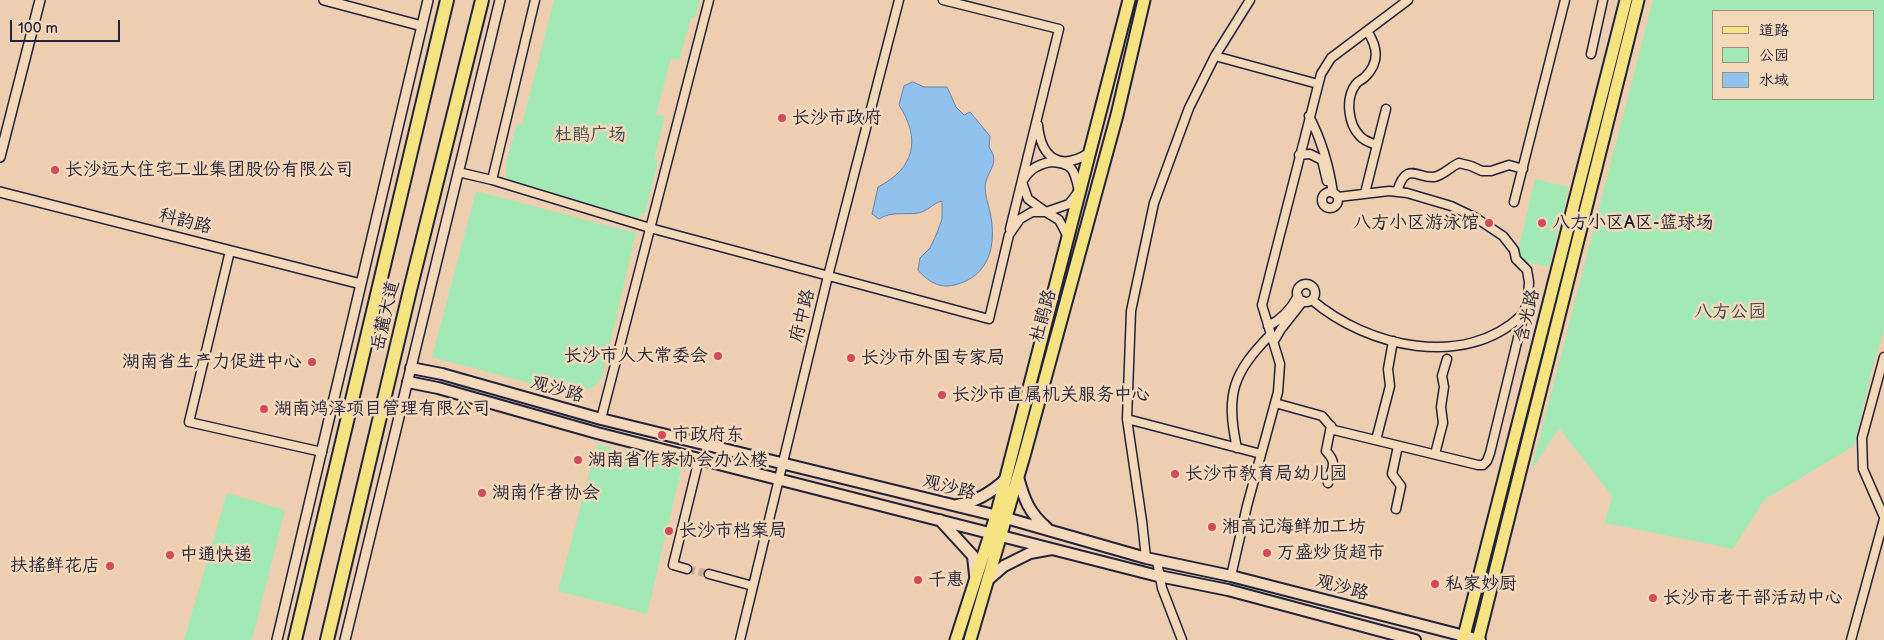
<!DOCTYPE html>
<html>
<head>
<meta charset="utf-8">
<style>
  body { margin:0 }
  #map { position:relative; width:1884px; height:640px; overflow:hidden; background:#eeceb1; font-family:"Balsamiq Sans","LXGW WenKai TC",sans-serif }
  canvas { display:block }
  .legend { position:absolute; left:1712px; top:10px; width:162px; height:90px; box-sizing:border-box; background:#f3d9ba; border:1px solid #9f9087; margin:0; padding:6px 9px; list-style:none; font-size:15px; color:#22223b }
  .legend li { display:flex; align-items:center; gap:10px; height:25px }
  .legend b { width:25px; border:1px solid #9f9087 }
  .scale { position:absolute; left:10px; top:20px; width:110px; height:22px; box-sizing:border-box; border:2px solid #22223b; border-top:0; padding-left:6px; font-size:15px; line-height:18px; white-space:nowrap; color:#22223b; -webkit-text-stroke:4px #f3d9ba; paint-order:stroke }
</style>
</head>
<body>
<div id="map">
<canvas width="1884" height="640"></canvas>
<ul class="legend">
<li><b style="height:6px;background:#f5e382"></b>道路</li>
<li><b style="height:14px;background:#a3e9b6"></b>公园</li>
<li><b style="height:14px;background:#91c2ed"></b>水域</li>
</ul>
<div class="scale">100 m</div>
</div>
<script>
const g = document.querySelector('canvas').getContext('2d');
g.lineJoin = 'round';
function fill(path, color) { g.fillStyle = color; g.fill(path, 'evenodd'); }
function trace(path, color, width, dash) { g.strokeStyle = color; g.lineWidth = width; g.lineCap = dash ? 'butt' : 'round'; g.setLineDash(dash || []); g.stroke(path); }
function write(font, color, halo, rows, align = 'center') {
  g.font = font + ' "Balsamiq Sans","LXGW WenKai TC",sans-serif'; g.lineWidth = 5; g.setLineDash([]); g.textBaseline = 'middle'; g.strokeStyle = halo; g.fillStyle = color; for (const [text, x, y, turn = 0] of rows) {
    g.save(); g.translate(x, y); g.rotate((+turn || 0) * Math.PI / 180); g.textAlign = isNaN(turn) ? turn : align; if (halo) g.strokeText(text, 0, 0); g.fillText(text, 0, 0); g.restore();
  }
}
fill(new Path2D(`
  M554 0H700L695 18H691L679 60 671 58 656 114 665 117 654 159 658 161 645 213 637 218 509 185C500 172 513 140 517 124L522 125Z
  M1653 0H1884V331L1873 365 1854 446 1764 500 1733 549 1605 523 1612 496 1559 428 1531 471ZM1713 11H1873V99H1713Z
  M1535 179 1569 187 1549 267 1516 259Z
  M476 191 636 233 602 377 594 387 570 394 432 357Z
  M597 444 682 466 647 614 558 591Z
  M227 493 285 510 252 640H184Z`), '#a3e9b6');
const water = new Path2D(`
  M913 82 924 87H947L956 107 964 115 970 112 990 136 989 147C1001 164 987 170 985 186 985 196 988 203 990 212 997 244 990 277 954 285 940 289 927 281 918 270L920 258 930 248 937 233 942 219V201C933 203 927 212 918 213 905 215 891 211 879 219L872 214 878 187C915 168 921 139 899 105L904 86Z`);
fill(water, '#91c2ed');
trace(water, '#6582a6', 1);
trace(new Path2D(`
  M687 569 709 574`), '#c5ac99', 8, [8, 4]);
const minor = new Path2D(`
  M943 0 1059 29 1010 229
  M1367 31C1378 47 1380 62 1365 77 1362 80 1358 81 1356 84 1345 98 1348 124 1360 136 1364 141 1371 143 1377 145
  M1591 54 1603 0
  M1215 56 1318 84
  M1309 116C1322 141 1329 165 1333 193
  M1038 125C1041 157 1059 172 1089 153
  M1299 155 1310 154 1322 160 1327 181
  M1050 162C1073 163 1074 169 1079 191L1069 204 1046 212 1028 199 1022 182C1029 170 1036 165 1050 162Z
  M458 172 492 180 650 228 989 319 1009 235 1020 219 1032 212H1046L1059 220 1068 237
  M492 180 535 0
  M1397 192C1406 160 1418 179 1434 177 1444 175 1450 167 1459 163L1471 166 1482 171H1491L1509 165 1523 169
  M1322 200a8 8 0 1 1 16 0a8 8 0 1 1-16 0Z
  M1365 193 1386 109
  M1514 202 1565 0
  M230 251 189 422 322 452
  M1297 293a9 9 0 1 1 18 0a9 9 0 1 1-18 0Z
  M1312 300C1367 347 1465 370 1522 315
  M1268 326C1281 320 1291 309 1298 296
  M1274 341 1281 329 1303 301
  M1884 357 1862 438 1863 469 1884 517
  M1275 403 1322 416 1334 430 1478 465H1483L1487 461 1490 453 1528 297 1529 282 1527 270 1516 259 1514 250 1503 236 1476 218 1451 206 1407 193 1389 191 1338 197
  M601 419 709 0
  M1127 419 1261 454
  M1376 440 1390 386 1388 369 1393 341
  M1237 448C1225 394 1233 373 1271 334
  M1435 454 1443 423 1441 407 1444 387 1442 376 1447 359
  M1328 483C1332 467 1338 464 1326 451L1331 426
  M1396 509 1401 486 1392 474 1398 446
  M1146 558 1142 521 1127 419 1131 311 1154 203 1189 108 1215 56 1250 0
  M1157 561 1162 588 1182 640
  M687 569 673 565 699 459
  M709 574 753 586
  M1231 576 1247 506 1278 392 1280 364 1262 305 1321 74 1331 58 1408 0
  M740 640 828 276 899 0
  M1851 640 1884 519`);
const tertiary = new Path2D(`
  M324 0 422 26
  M0 157 40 0
  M0 192 361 284
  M277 640 428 0
  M345 640 500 0`);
const secondary = new Path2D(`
  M411 368 442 374 601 419 1006 518 1146 558 1231 576 1480 640
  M408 382 438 388 597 433 1154 575 1228 590 1415 640
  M1018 477C1024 499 1029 513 1047 528
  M957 505C977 502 992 492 1006 479
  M940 520 973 556 975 575
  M989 579 1004 566 1030 553 1052 549`);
const primary = new Path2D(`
  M956 640 996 516 1129 0
  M970 640 1024 456 1117 115 1144 0
  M1463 640 1626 0
  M1478 640 1638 0`);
const trunk = new Path2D(`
  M295 640 447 0
  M327 640 410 290 482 0`);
trace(minor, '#22223b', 11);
trace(tertiary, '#22223b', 12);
trace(secondary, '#22223b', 14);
trace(primary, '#22223b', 15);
trace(trunk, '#22223b', 16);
trace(minor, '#f3d9ba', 8);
trace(tertiary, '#f3d9ba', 9);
trace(secondary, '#f3d9ba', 10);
trace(primary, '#f5e382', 11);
trace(trunk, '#f5e382', 12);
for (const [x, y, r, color] of [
  [782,118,5,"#d1495b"],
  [55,170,5,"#d1495b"],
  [1489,223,5,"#d1495b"],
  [1542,223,5,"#d1495b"],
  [718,356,5,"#d1495b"],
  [851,358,5,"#d1495b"],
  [312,362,5,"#d1495b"],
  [942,395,5,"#d1495b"],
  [264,409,5,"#d1495b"],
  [662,435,5,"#d1495b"],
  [578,460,5,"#d1495b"],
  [1175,474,5,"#d1495b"],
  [482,493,5,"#d1495b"],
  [1212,527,5,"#d1495b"],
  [669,531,5,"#d1495b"],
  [1267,553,5,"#d1495b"],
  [170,555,5,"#d1495b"],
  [110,566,5,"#d1495b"],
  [918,580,5,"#d1495b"],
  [1435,584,5,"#d1495b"],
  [1653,598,5,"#d1495b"]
]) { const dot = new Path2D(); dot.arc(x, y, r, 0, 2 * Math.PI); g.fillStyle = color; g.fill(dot); trace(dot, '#f3d9ba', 2); }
write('18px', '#22223b', '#f3d9ba', [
  ["长沙市政府",792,118],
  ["长沙远大住宅工业集团股份有限公司",65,170],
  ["八方小区游泳馆",1479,223,"right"],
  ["八方小区A区-篮球场",1552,223],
  ["长沙市人大常委会",708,356,"right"],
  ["长沙市外国专家局",861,358],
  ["湖南省生产力促进中心",302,362,"right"],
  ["长沙市直属机关服务中心",952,395],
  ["湖南鸿泽项目管理有限公司",274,409],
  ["市政府东",672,435],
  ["湖南省作家协会办公楼",588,460],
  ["长沙市教育局幼儿园",1185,474],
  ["湖南作者协会",492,493],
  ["湘高记海鲜加工坊",1222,527],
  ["长沙市档案局",679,531],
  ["万盛炒货超市",1277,553],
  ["中通快递",180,555],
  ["扶摇鲜花店",100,566,"right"],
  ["千惠",928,580],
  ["私家妙厨",1445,584],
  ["长沙市老干部活动中心",1663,598]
], 'left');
write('18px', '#3c4a54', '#f3d9ba', [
  ["杜鹃广场",590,135],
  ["八方公园",1730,312]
]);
write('18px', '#22223b', '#f3d9ba', [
  ["科韵路",185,222,14],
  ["岳麓大道",386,316,-77],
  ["府中路",803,316,-76],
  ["杜鹃路",1044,316,-75],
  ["含光路",1528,316,-76],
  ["观沙路",557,390,16],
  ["观沙路",949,488,14],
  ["观沙路",1342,588,15]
]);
</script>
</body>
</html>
